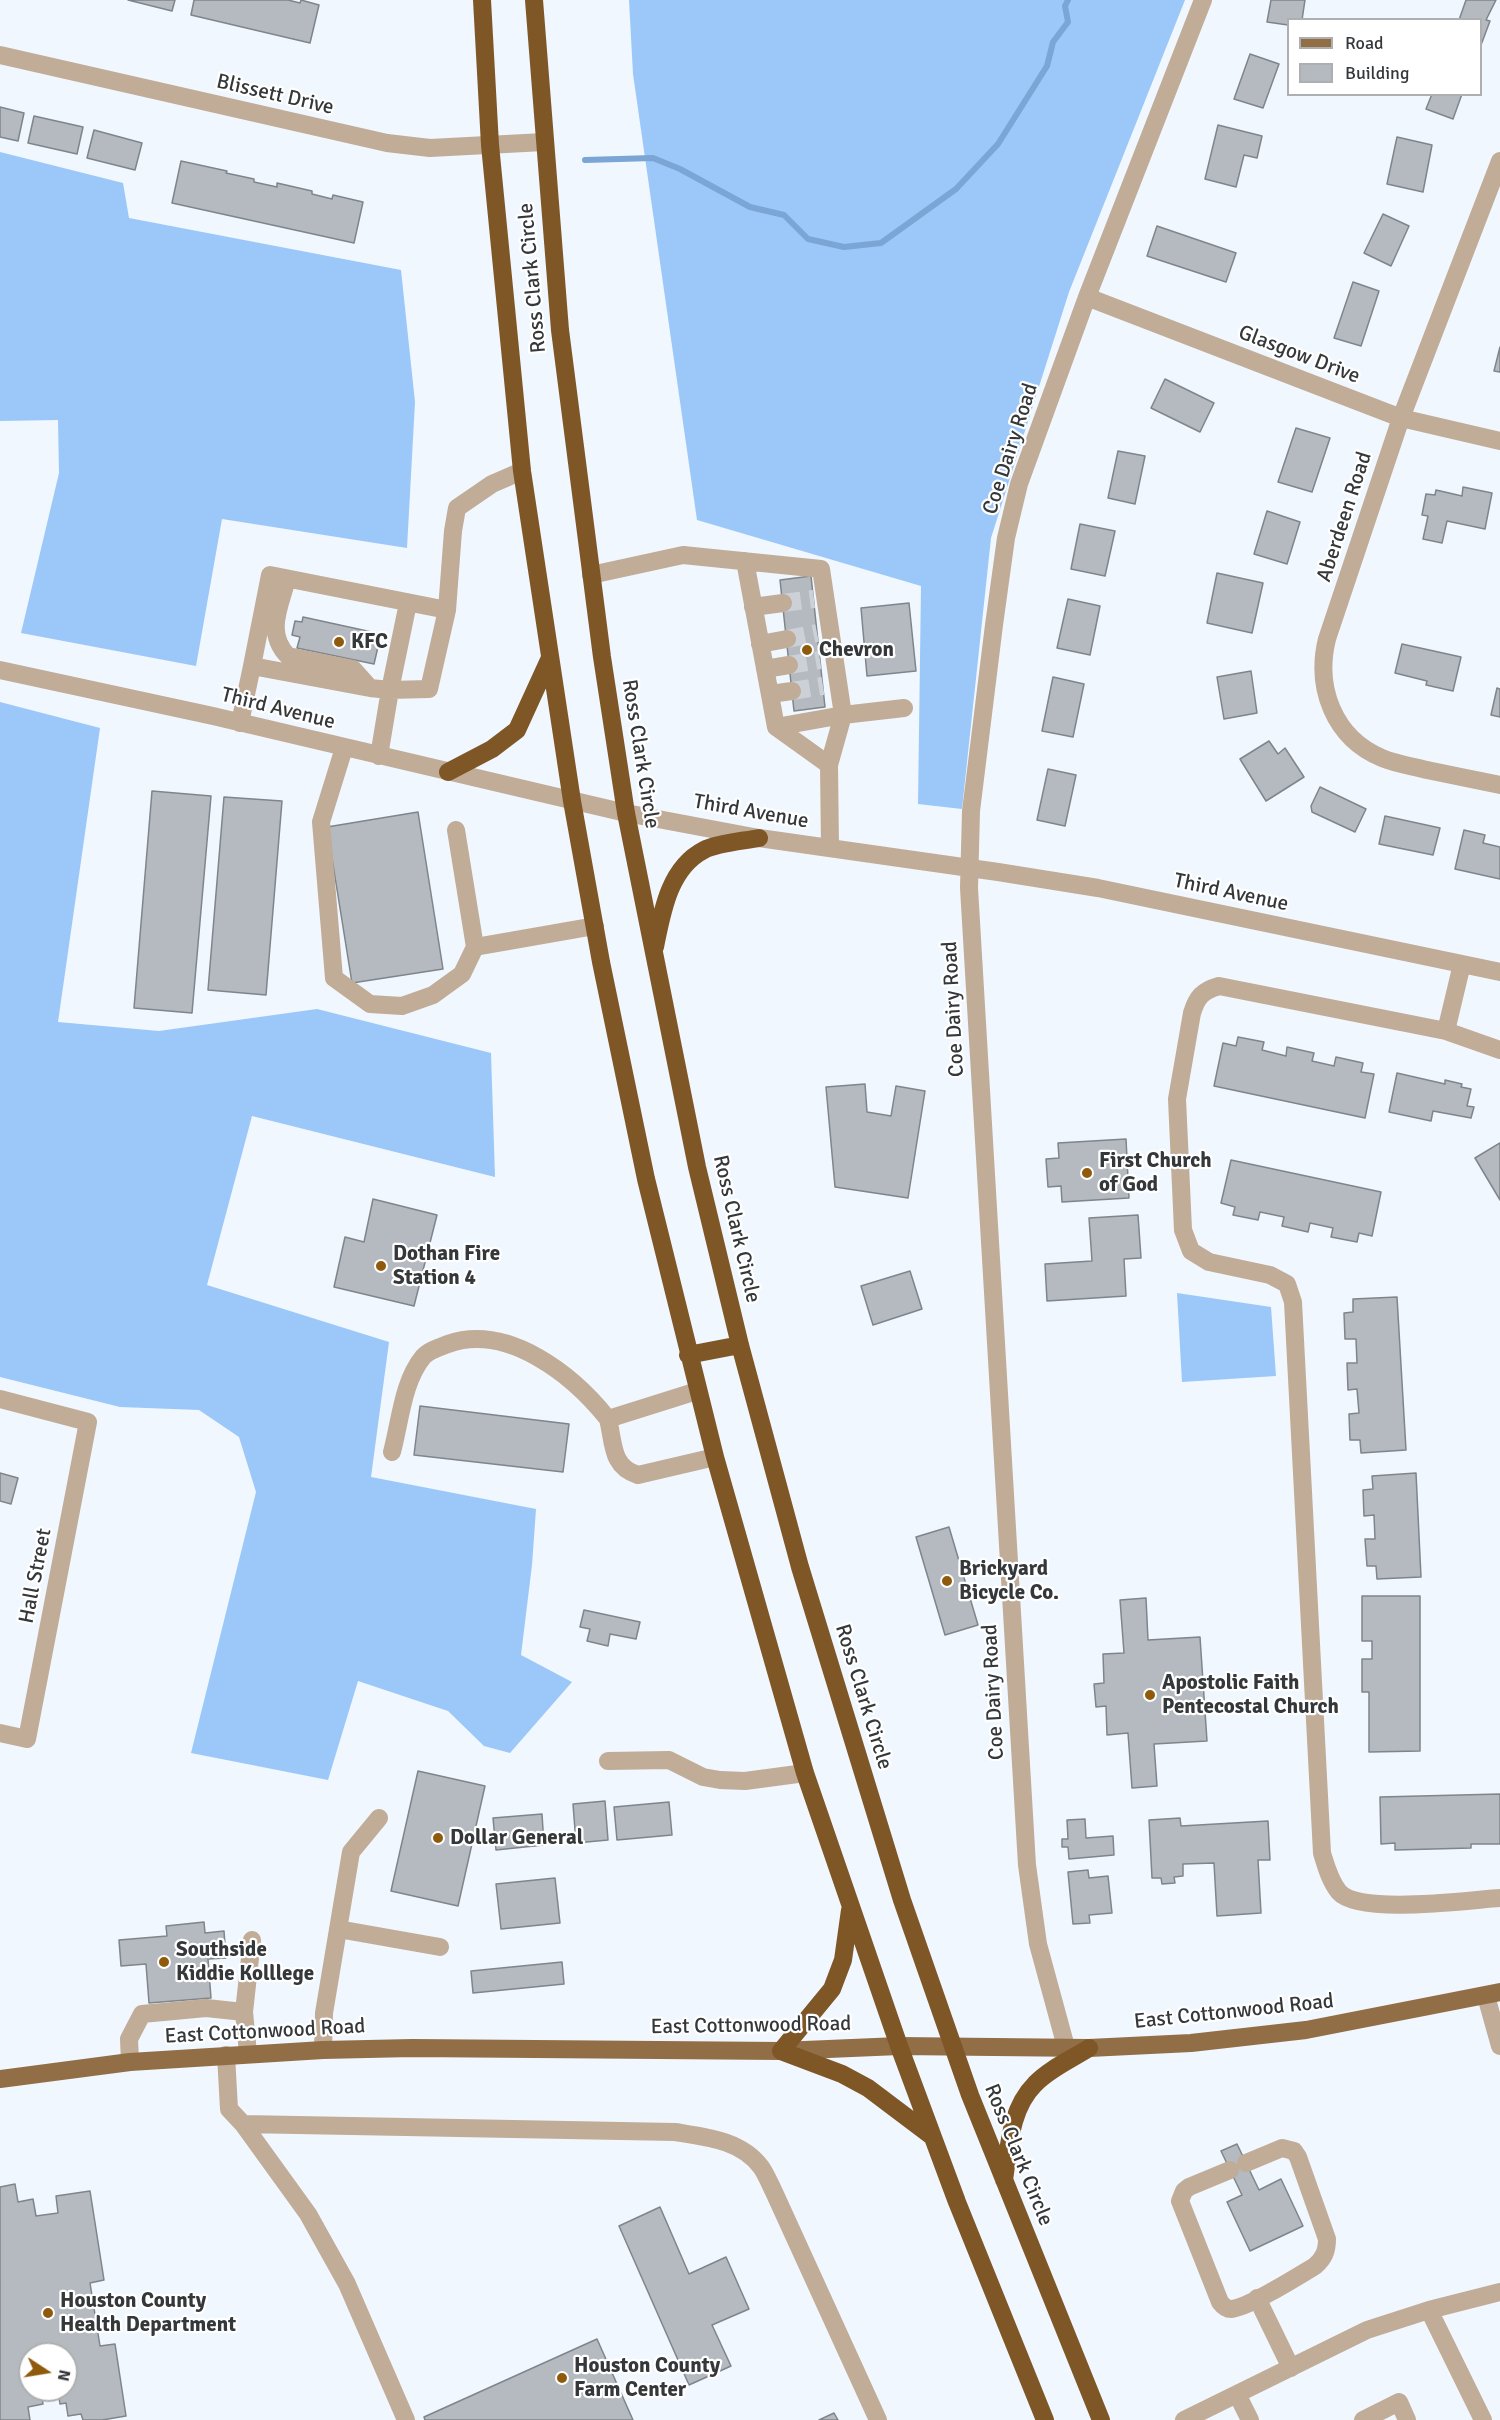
<!DOCTYPE html>
<html>
<head>
<meta charset="utf-8">
<style>
  body { margin:0 }
  #map { position:relative; width:1500px; height:2420px; overflow:hidden; background:#f0f7fe; font-family:Signika,sans-serif }
  canvas { display:block }
  .legend { position:absolute; left:1287px; top:18px; width:195px; height:78px; box-sizing:border-box; background:#fff; border:2px solid #aeafb0; margin:0; padding:8px 10px; list-style:none; font-size:18px; color:#35383a }
  .legend li { display:flex; align-items:center; gap:12px; height:30px }
  .legend b { width:30px; border:2px solid #aeafb0 }
  .north { position:absolute; left:18px; top:2342px; width:60px; height:60px; box-sizing:border-box; background:#fff; border:2px solid #aeafb0; border-radius:50%; rotate:102deg; font-size:16px; font-weight:700; line-height:24px; text-align:center; color:#35383a }
  .north::after { content:''; display:block; margin:auto; width:21px; height:27px; background:#8f5a0c; clip-path:polygon(50% 0,100% 100%,50% 72%,0 100%) }
</style>
</head>
<body>
<div id="map">
<canvas width="1500" height="2420"></canvas>
<ul class="legend">
<li><b style="height:8px;background:#916e46"></b>Road</li>
<li><b style="height:16px;background:#b4bac0"></b>Building</li>
</ul>
<div class="north">N</div>
</div>
<script>
const g = document.querySelector('canvas').getContext('2d');
g.lineJoin = 'round';
function fill(path, color) { g.fillStyle = color; g.fill(path, 'evenodd'); }
function trace(path, color, width, dash) { g.strokeStyle = color; g.lineWidth = width; g.lineCap = dash ? 'butt' : 'round'; g.setLineDash(dash || []); g.stroke(path); }
function write(font, color, halo, rows, align = 'center') {
  g.font = font + ' Signika,sans-serif'; g.lineWidth = 4.5; g.setLineDash([]); g.textBaseline = 'middle'; g.strokeStyle = halo; g.fillStyle = color; for (const [text, x, y, turn = 0] of rows) {
    g.save(); g.translate(x, y); g.rotate((+turn || 0) * Math.PI / 180); g.textAlign = isNaN(turn) ? turn : align; if (halo) g.strokeText(text, 0, 0); g.fillText(text, 0, 0); g.restore();
  }
}
fill(new Path2D(`
  M629 0H1185L1069 292 991 538 962 809 918 804 921 586 697 520 633 74Z
  M0 152 123 183 129 218 401 270 415 402 407 548 222 519 196 666 21 633 59 473 58 420 0 421Z
  M0 702 100 728 58 1022 159 1031 317 1009 491 1053 495 1177 252 1116 207 1285 389 1342 371 1477 536 1509 532 1565 521 1655 572 1682 510 1753 484 1746 448 1711 358 1681 328 1780 191 1753 256 1492 239 1437 199 1410 120 1407 0 1377Z
  M1177 1293 1271 1307 1276 1376 1182 1382Z`), '#9bc8f9');
trace(new Path2D(`
  M585 160 653 158 680 169 750 207 784 215 808 239 844 247 881 243 956 189 998 144 1047 66 1053 42 1068 22 1065 6 1068 0`), '#7aa5d4', 6);
const building = new Path2D(`
  M128 0H175L172 11Z
  M194 0H288L300 3 301 0 319 5 310 43 191 15Z
  M1271 0H1305L1302 20H1288V25L1267 22Z
  M1466 0H1496L1486 20 1490 21 1481 45 1480 20H1459Z
  M1250 54 1279 64 1263 108 1234 99Z
  M1432 94H1462L1453 119 1426 109Z
  M0 107 24 113 18 141 0 137Z
  M34 116 83 127 77 154 28 143Z
  M1218 125 1262 136 1257 158 1244 155 1236 187 1205 179Z
  M94 130 142 143 135 170 87 158Z
  M1397 137 1432 145 1423 192 1387 184Z
  M181 161 227 171 226 173 254 179V182L277 187V183L312 191V194L332 199 333 195 363 202 354 243 172 203Z
  M1383 214 1409 226 1391 266 1364 253Z
  M1157 226 1236 253 1226 282 1147 256Z
  M1353 282 1379 291 1361 346 1334 338Z
  M1500 347V372L1494 371Z
  M1165 379 1214 403 1200 432 1151 408Z
  M1296 428 1330 438 1312 492 1278 482Z
  M1118 451 1145 456 1135 504 1108 498Z
  M1463 487 1492 493 1485 529 1447 521 1442 543 1423 539 1428 516 1422 515 1426 494 1435 495 1436 490 1462 496Z
  M1267 511 1300 522 1287 564 1254 554Z
  M1080 524 1115 531 1105 576 1071 569Z
  M1217 573 1263 583 1252 633 1207 623Z
  M811 576 825 707 794 711 780 580Z
  M1068 599 1100 606 1090 655 1057 648Z
  M909 603 916 671 867 676 861 608Z
  M303 617 381 634 374 664 297 648 300 637 292 635 295 621 302 622Z
  M1402 644 1461 657 1453 691 1426 685 1427 681 1395 673Z
  M1251 671 1257 713 1224 719 1217 677Z
  M1053 677 1084 684 1073 737 1042 731Z
  M1497 688 1500 689V717L1491 715Z
  M1269 741 1278 754 1285 748 1304 777 1266 801 1240 759Z
  M1048 769 1076 775 1065 826 1037 820Z
  M1320 787 1366 809 1355 832 1312 812 1311 806Z
  M152 791 211 796 192 1013 134 1008Z
  M224 797 282 801 266 995 208 990Z
  M418 812 443 969 352 983 327 827Z
  M1385 816 1440 828 1433 855 1379 844Z
  M1464 830 1485 835 1483 843 1500 847V879L1455 869Z
  M1238 1037 1264 1042 1262 1050 1286 1056 1287 1047 1314 1053 1312 1061 1334 1066 1336 1057 1363 1063 1361 1072 1374 1074 1365 1118 1214 1086 1223 1043 1236 1046Z
  M1397 1073 1445 1084V1080L1462 1084 1461 1087 1471 1089 1467 1106 1474 1107 1471 1118 1433 1111 1431 1121 1389 1112Z
  M865 1084 867 1112 891 1116 896 1086 925 1091 908 1198 835 1187 826 1087Z
  M1126 1139 1129 1198 1062 1202 1061 1186 1048 1187 1046 1159 1059 1158 1058 1143Z
  M1500 1143V1200L1475 1158Z
  M1231 1160 1381 1192 1372 1236 1359 1233 1357 1242 1331 1237 1333 1228 1310 1223 1308 1232 1282 1226 1284 1217 1260 1212 1258 1220 1233 1215 1235 1207 1221 1203Z
  M373 1199 437 1215 414 1306 334 1287 345 1237 364 1242Z
  M1138 1215 1141 1258 1124 1259 1126 1296 1047 1301 1045 1264 1092 1261 1089 1218Z
  M910 1271 922 1309 873 1325 861 1286Z
  M1397 1297 1406 1450 1361 1453 1360 1440H1350L1349 1414 1359 1413 1357 1389 1348 1390 1347 1363H1357L1356 1339H1345L1344 1313 1353 1312V1299Z
  M420 1406 569 1424 563 1472 414 1455Z
  M0 1473 18 1478 11 1504 0 1501Z
  M1416 1473 1421 1577 1377 1579 1376 1566H1367L1365 1539H1375L1374 1515 1364 1516 1363 1490 1373 1489 1372 1476Z
  M949 1527 978 1625 945 1635 916 1537Z
  M1362 1596H1420V1751L1369 1752V1692H1362V1659H1372V1641H1362Z
  M1146 1598 1148 1640 1200 1637 1207 1741 1154 1744 1157 1786 1132 1788 1128 1733 1107 1735 1106 1706 1096 1707 1094 1684 1104 1683 1103 1654 1124 1653 1120 1600Z
  M584 1610 640 1622 636 1639 610 1634 608 1646 587 1641 590 1629 580 1627Z
  M418 1771 485 1786 458 1906 391 1891Z
  M1500 1794V1844H1471V1848L1395 1850V1843L1381 1844 1380 1797Z
  M605 1801 608 1840 576 1843 573 1804Z
  M669 1802 672 1835 617 1840 614 1807Z
  M542 1814 544 1845 496 1850 493 1818Z
  M1180 1818 1181 1826 1268 1821 1270 1860H1258L1261 1913 1217 1916 1214 1863 1183 1864V1876L1174 1877 1175 1883 1162 1884 1161 1878H1152L1149 1820Z
  M1085 1819 1086 1838 1113 1836 1114 1855 1069 1859 1068 1847H1062V1839H1068L1067 1820Z
  M1088 1870 1089 1878 1108 1876 1112 1913 1089 1915 1090 1923 1073 1924 1068 1872Z
  M555 1878 560 1923 501 1929 496 1884Z
  M204 1922 205 1933 224 1931 226 1958 208 1959 211 1998 149 2003 146 1964 121 1966 119 1940 167 1936 166 1926Z
  M562 1962 564 1984 473 1993 471 1971Z
  M1237 2144 1259 2190 1281 2179 1303 2226 1250 2251 1227 2202 1242 2195 1221 2151Z
  M15 2184 18 2202 33 2199 36 2216 58 2213 56 2196 90 2191 104 2280 90 2283 100 2346 115 2344 126 2416 102 2420H83L81 2414 68 2416 66 2403 60 2404 58 2390H66V2354H30V2390H41L43 2404 28 2407 30 2420H0V2187Z
  M660 2207 689 2274 726 2257 749 2309 712 2325 731 2366 689 2385 619 2226Z
  M597 2339 633 2420H425L424 2417Z
  M834 2413 838 2420H819Z`);
fill(building, '#b4bac0');
trace(building, '#7f858b', 1.5);
trace(new Path2D(`
  M783 603 814 599
  M787 639 817 633
  M789 665 820 660
  M792 691 823 686`), '#cbd1d7', 18, [18, 9]);
trace(new Path2D(`
  M0 55 387 143 430 148 544 142
  M1500 161 1401 418 1327 639C1315 688 1334 738 1382 758 1396 764 1412 766 1427 770 1451 775 1476 780 1500 785
  M1087 297 1401 418 1500 441
  M745 561 776 727 829 765
  M591 575 683 555 821 569 843 715 829 765 830 848
  M287 579C280 606 265 633 288 656L353 669 370 688
  M753 607 783 603
  M760 644 787 639
  M252 666 270 575 447 610
  M765 669 789 665
  M0 670 213 716 626 813 759 838 998 872 1098 888 1500 972
  M770 694 792 691
  M240 723 252 666 370 688 390 690 408 603
  M776 727 843 715 904 708
  M344 748 321 822 334 978 370 1004 402 1006 433 995 462 974 475 947
  M379 756 390 690 429 689 447 610 453 531 457 508 492 484 522 471
  M456 830 475 947 595 926
  M1446 1031 1462 964
  M1500 1050 1446 1031 1219 986C1202 991 1197 997 1192 1013L1177 1099 1183 1230 1191 1251 1209 1262 1270 1275 1287 1284 1293 1302 1322 1853C1326 1866 1330 1881 1339 1892 1359 1915 1469 1900 1500 1898
  M697 1391 608 1419C614 1443 611 1467 638 1475L715 1457
  M0 1399 88 1422 27 1739 0 1733
  M392 1452C400 1422 403 1381 423 1357 429 1350 440 1347 448 1344 508 1323 573 1375 608 1419
  M608 1761 669 1760 703 1777 720 1780 745 1781 805 1773
  M338 1929 440 1947
  M1486 1996 1500 2046
  M1066 2047 1038 1944 1027 1865 969 888 971 811 994 625 1006 538 1019 484 1087 297 1203 0
  M323 2050 324 2013 351 1852 379 1818
  M248 2053 244 2012 252 1940
  M226 2055 229 2109 243 2124 308 2214 347 2284 406 2420
  M130 2062 129 2039 142 2014 206 2008 244 2012
  M243 2124 675 2132C706 2137 741 2140 761 2167 766 2174 770 2184 774 2192L878 2420
  M1230 2170 1189 2187 1184 2191 1180 2201 1220 2302C1223 2306 1226 2309 1231 2309 1246 2309 1300 2275 1315 2266 1324 2258 1327 2251 1327 2239L1298 2157 1294 2151 1282 2148 1246 2163
  M1257 2298 1291 2368
  M1429 2310 1483 2420
  M1237 2394 1250 2420
  M1184 2420 1367 2330 1429 2310 1500 2292
  M1363 2420 1399 2402 1407 2420`), '#c0ac97', 18);
trace(new Path2D(`
  M0 2079 130 2062 323 2050 412 2048 781 2051 899 2046 1089 2048 1191 2043 1306 2030 1500 1992`), '#916e46', 18);
trace(new Path2D(`
  M482 0 490 145 522 471 572 801 601 962 646 1179 715 1457 805 1773 899 2046 957 2202 1045 2420
  M534 0 560 330 602 657 626 813 697 1167 740 1345 800 1567 902 1900 970 2095 1101 2420
  M448 772 492 749 517 730 549 660
  M655 947C662 912 669 868 704 850 717 843 744 841 759 838
  M688 1355 740 1345
  M850 1910 843 1960 832 1989 781 2051 842 2074 868 2088 933 2137
  M1004 2180C1009 2147 1010 2109 1035 2084 1049 2069 1072 2059 1089 2048`), '#7f5727', 18);
for (const [x, y, r, color] of [
  [339,642,6,"#8f5a0c"],
  [807,650,6,"#8f5a0c"],
  [1087,1173,6,"#8f5a0c"],
  [381,1266,6,"#8f5a0c"],
  [947,1581,6,"#8f5a0c"],
  [1150,1695,6,"#8f5a0c"],
  [438,1838,6,"#8f5a0c"],
  [164,1962,6,"#8f5a0c"],
  [48,2313,6,"#8f5a0c"],
  [562,2378,6,"#8f5a0c"]
]) { const dot = new Path2D(); dot.arc(x, y, r, 0, 2 * Math.PI); g.fillStyle = color; g.fill(dot); trace(dot, '#fff', 2); }
write('21px', '#35383a', '#fff', [
  ["Blissett Drive",275,95,13],
  ["Ross Clark Circle",533,278,-95],
  ["Glasgow Drive",1299,355,21],
  ["Coe Dairy Road",1011,449,-72],
  ["Aberdeen Road",1345,517,-72],
  ["Third Avenue",278,709,14],
  ["Ross Clark Circle",640,754,81],
  ["Third Avenue",751,812,10],
  ["Third Avenue",1231,893,12],
  ["Coe Dairy Road",954,1009,-93],
  ["Ross Clark Circle",736,1229,77],
  ["Hall Street",36,1576,-79],
  ["Coe Dairy Road",994,1692,-93],
  ["Ross Clark Circle",863,1697,73],
  ["East Cottonwood Road",1234,2012,-6],
  ["East Cottonwood Road",751,2026,-1],
  ["East Cottonwood Road",265,2032,-3],
  ["Ross Clark Circle",1018,2155,68]
]);
write('bold 21px', '#35383a', '#fff', [
  ["KFC",351,642],
  ["Chevron",819,650],
  ["First Church",1099,1161],
  ["of God",1099,1185],
  ["Dothan Fire",393,1254],
  ["Station 4",393,1278],
  ["Brickyard",959,1569],
  ["Bicycle Co.",959,1593],
  ["Apostolic Faith",1162,1683],
  ["Pentecostal Church",1162,1707],
  ["Dollar General",450,1838],
  ["Southside",176,1950],
  ["Kiddie Kolllege",176,1974],
  ["Houston County",60,2301],
  ["Health Department",60,2325],
  ["Houston County",574,2366],
  ["Farm Center",574,2390]
], 'left');
</script>
</body>
</html>
